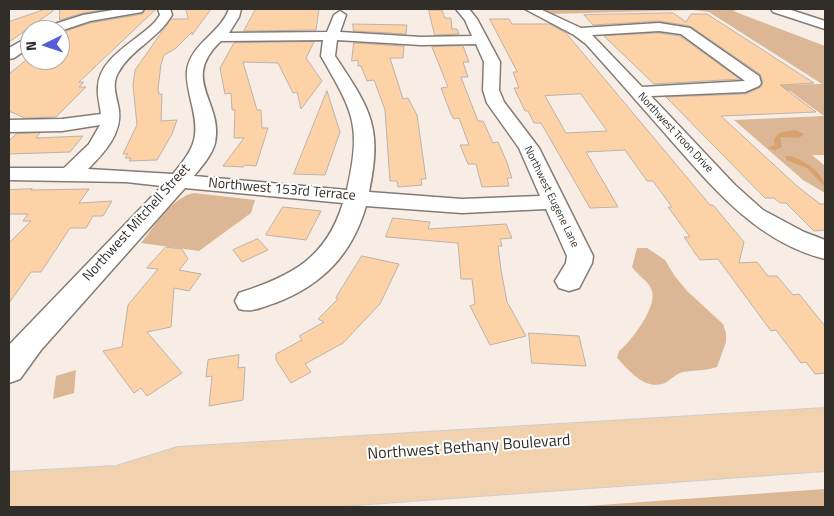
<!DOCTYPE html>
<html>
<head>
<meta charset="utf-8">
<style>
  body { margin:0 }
  #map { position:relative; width:834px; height:516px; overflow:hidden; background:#f7ede4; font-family:"Titillium Web",sans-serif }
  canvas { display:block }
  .frame { position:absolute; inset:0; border:10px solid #312e2a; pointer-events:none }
  .north { position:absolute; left:20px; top:20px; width:50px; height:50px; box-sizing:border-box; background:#fff; border:1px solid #adabaa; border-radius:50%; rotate:266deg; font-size:14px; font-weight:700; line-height:20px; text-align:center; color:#312e2a }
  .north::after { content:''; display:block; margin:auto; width:18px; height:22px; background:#565ed5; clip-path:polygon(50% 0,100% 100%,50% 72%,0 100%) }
</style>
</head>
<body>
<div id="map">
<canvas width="834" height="516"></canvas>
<div class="frame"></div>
<div class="north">N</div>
</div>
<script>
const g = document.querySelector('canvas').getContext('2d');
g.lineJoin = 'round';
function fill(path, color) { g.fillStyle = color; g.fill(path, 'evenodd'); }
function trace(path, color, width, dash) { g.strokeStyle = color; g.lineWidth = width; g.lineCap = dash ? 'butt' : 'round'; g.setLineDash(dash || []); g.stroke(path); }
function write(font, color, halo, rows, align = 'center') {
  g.font = font + ' "Titillium Web",sans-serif'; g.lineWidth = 4; g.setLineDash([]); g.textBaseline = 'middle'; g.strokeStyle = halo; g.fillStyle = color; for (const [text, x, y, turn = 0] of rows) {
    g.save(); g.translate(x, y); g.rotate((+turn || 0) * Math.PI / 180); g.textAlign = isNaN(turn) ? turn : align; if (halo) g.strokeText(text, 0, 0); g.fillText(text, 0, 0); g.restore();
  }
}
fill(new Path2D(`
  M541 9H742L733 11 825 46V155H812L825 166V193L803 180 734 120 824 116 790 91 767 88 768 85 822 84 709 12 693 10 550 14Z
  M194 193 255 200 251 213 199 251 141 243C155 226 172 197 194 193Z
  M637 248H647L665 260 674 275 687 291 723 324 726 333V342L717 367C705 371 695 370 683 372 674 374 670 382 662 384 643 389 629 370 617 358L619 351C631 342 657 307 652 291 650 282 637 275 632 267Z
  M76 370 74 393 53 399 56 376Z
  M825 489V507H572Z`), '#dbb795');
fill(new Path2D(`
  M795 130 804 134 799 138 780 137 782 147 775 150 768 148 775 145 774 139 779 133Z
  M786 156C799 155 825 174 825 187L807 168 786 160Z`), '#d7a26e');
const building = new Path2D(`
  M46 9H52L53 11 9 42V22Z
  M60 9H109L83 13 60 20Z
  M146 9H156L79 82H84L79 87H86L56 117 25 118 9 111V74L26 60H60V33L90 23 142 14Z
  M186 9H211L192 35V32L175 49 164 55 161 64 158 89 159 94H162L161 121 177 120 172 134 157 160 129 161 131 158H125L128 154H123L137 125 133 85 135 70 171 19H188Z
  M256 9H319L316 30 244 31Z
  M429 10H442L445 18H451L452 29H457L459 34 435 35Z
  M673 13 686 22 691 14H707L814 83 780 85 816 112 721 116 797 186 820 204H825V230L814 231 786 203H780L774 198H765L666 97 746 94 761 87 763 82 760 74 690 26 659 21 593 25 584 15Z
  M490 19H509L512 24H550L566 33 710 205H713L744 242 739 263 757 262 768 276H777L793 295 799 294 825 326V373L815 374 806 362 801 363 776 330 771 331 718 259 700 260 684 237H690L668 207H672L653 181H647L625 150 586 152 618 207 590 208 541 123H534L528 111H525L514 88H519L513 72H517ZM581 94 605 128 607 131 566 133 545 96Z
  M353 24 407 25 406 34 354 31Z
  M659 33 680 36 740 79 654 84 604 36Z
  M314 42 306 58 322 81 301 109 297 92 293 93 278 63 243 62 257 110H261L262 128H268L256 166 245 165 243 167 223 166 244 138H234L235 110H232L231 93 225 94 220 68 234 43Z
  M354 43 404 46 403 58H390L403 99 408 98 417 115 426 179H421L422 185 398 187 397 181H390L385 110 374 80 367 81 361 66H358V60L352 61Z
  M463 46 469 62H463L468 77H461L478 121H483L493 143 498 142 506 160 512 178H507L509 186 482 187 476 164H468L460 145H469L459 118 454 119 451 114 441 88 448 87 432 47Z
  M327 91 340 132 325 175 294 174Z
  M40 133 36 138 83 136 70 152 9 154V141L16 134Z
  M32 189 31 190 89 189 79 203 112 201 103 216H93L86 228H70L41 272H31L9 303V243L31 221H23L28 214H9V190Z
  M283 207 321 211 306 240 266 235Z
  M393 218 430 222 428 229 506 224 512 238 500 239 502 246H498L501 270 507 302 526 336 490 345 470 306 475 304 472 279H461L458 243 386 237Z
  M258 239 268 250 242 262 233 250Z
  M166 247 182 249 188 259 179 270 201 274 189 291 174 288 171 327 147 332 182 373 147 396 141 388 134 393 103 351 122 347 128 305 158 269 147 268Z
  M362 256 399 264 380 304 343 343 305 364 311 372 291 383 276 360V354L302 340 299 336 324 322 318 319 338 299 336 298Z
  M529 333 579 336 586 366 532 363Z
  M239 355 238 368 245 367 243 400 209 406 212 376 206 377 208 360Z`);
fill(building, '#fed2a7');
trace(building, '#bbb2aa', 1);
const minor = new Path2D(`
  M119 9H144L142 12 90 21 60 31 43 30 45 27 83 15Z
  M158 9H170L172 15C158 39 130 50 118 73 111 85 117 97 119 110 122 134 104 153 88 169L173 174C196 146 200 137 191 101 189 91 186 81 187 71 190 44 221 33 229 9H241L239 17 229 33 327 32 334 15 340 11 346 15 340 32 421 37 472 36 465 20 456 9H469L477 19 500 62 499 90 504 102 539 148 593 256 592 263 579 288 569 291 559 288 555 281 566 263 567 256 546 209 462 213 366 206C352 254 323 285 275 303 262 307 252 313 239 309L235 301 239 293C291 276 326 259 343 203L185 188 41 350 20 379 9 383V345L162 186 126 182 9 180V168H64L89 144 100 125 62 131 9 132V120L62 119 101 114C100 105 97 96 98 87 99 57 137 41 155 22L160 15ZM323 40 321 56C353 112 362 124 347 190L194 176C202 166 212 155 215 143 224 102 179 80 221 41ZM337 40 421 45 476 44 484 62 483 90 487 103 519 148 540 196 462 199 369 192C383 126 370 109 335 56Z
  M525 9H540L581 28 659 23 690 28 759 76 761 83 759 86 745 92 651 96 735 185 763 210 804 232 825 240V259C757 242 713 188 669 138 641 106 614 75 586 44L574 35ZM659 31 681 34 745 81 642 87 592 35Z
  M771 9H788L825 21V29L773 12Z
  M30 36V47L14 58 9 59V48Z`);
const major = new Path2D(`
  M825 408V471L328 507H9V472L116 466 178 447Z`);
trace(minor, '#847c74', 3);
trace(major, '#cecdcc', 2);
fill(minor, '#fff');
fill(major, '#f2d1af');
write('11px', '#312e2a', '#fff', [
  ["Northwest Troon Drive",675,133,47],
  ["Northwest Eugene Lane",551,197,64]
]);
write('14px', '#312e2a', '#fff', [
  ["Northwest 153rd Terrace",282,190,5],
  ["Northwest Mitchell Street",137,223,-48]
]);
write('16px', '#312e2a', '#fff', [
  ["Northwest Bethany Boulevard",469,448,-4]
]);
</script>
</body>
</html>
